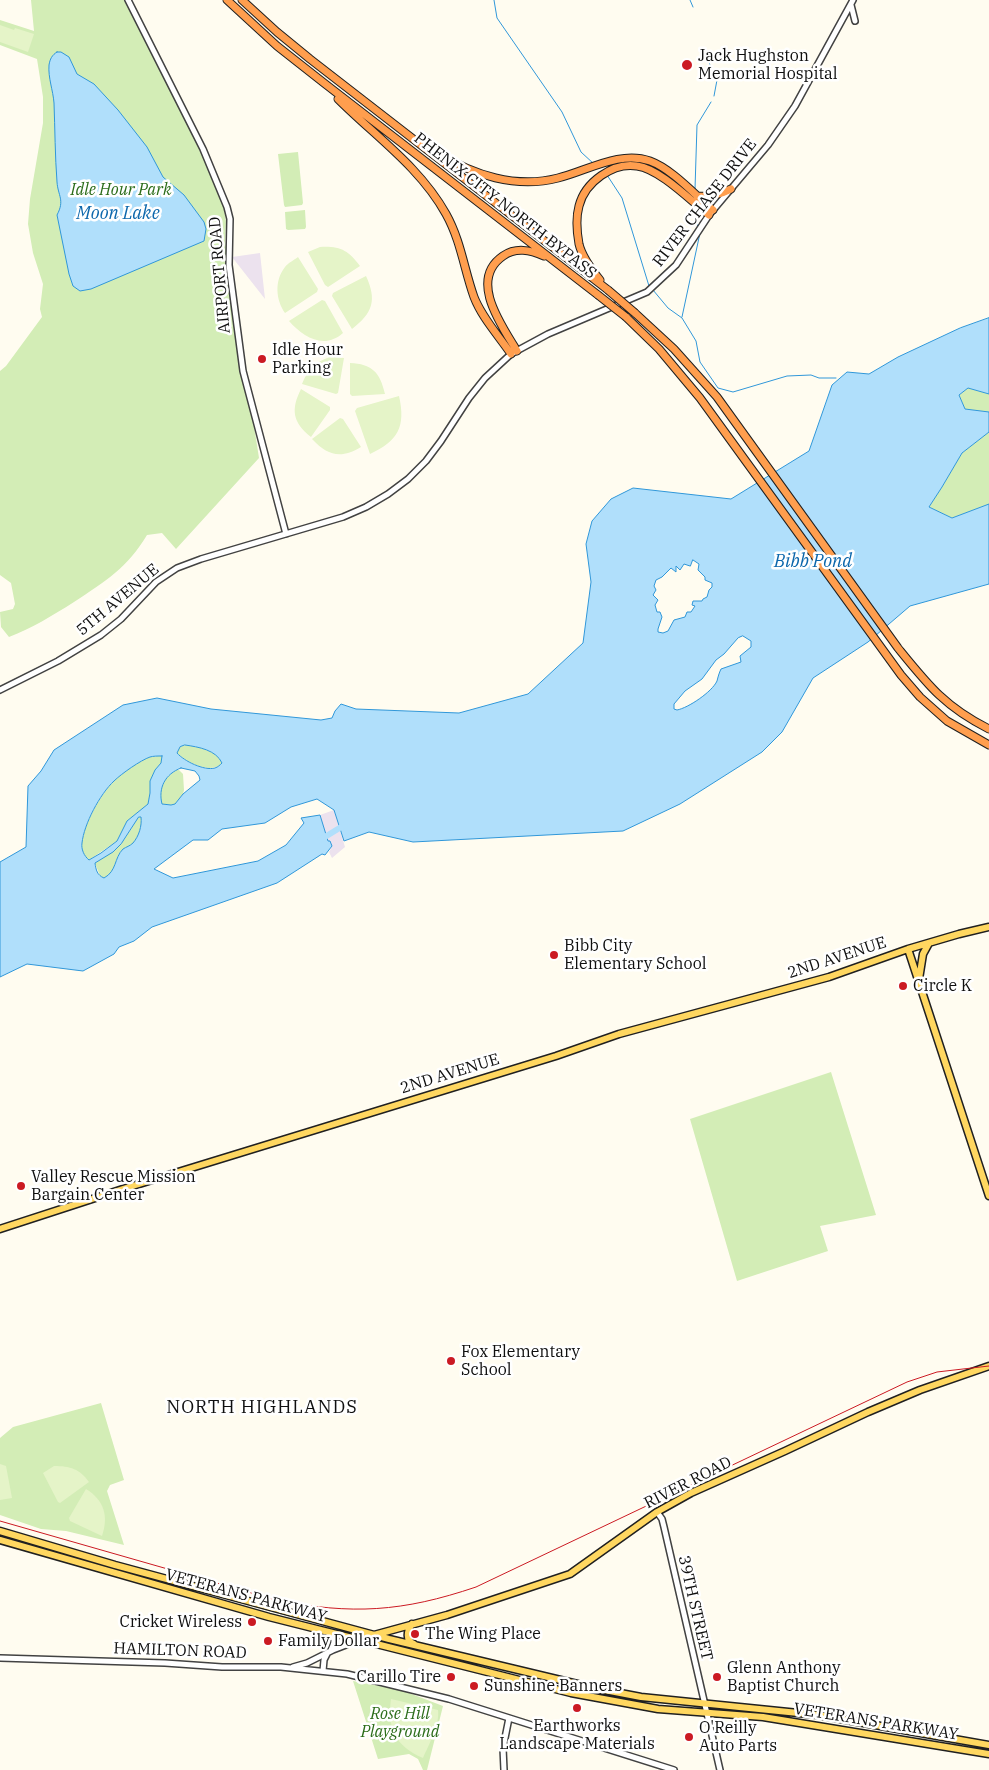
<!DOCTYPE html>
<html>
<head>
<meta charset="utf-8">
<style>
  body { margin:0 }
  canvas { display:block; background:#fffcf0 }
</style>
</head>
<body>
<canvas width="989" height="1770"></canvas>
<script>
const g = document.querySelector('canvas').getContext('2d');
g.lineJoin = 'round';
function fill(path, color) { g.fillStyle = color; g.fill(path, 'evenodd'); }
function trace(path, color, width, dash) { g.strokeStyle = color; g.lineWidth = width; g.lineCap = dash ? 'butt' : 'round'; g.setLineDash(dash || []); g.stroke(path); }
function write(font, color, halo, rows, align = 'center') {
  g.font = font + ' "IBM Plex Serif",serif'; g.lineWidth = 5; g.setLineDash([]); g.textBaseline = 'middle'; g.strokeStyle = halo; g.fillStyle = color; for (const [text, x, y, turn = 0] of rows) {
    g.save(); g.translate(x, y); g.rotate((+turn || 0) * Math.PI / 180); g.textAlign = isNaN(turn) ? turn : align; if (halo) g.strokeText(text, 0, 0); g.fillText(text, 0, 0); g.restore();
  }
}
fill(new Path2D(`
  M260 253 265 299 232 257Z
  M334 810 345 847 332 858 329 852 332 846 330 841 328 842 320 815Z`), '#ece2ee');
fill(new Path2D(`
  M31 0H125L185 117 222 199 226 221 225 241 259 458 176 549 162 533 147 535C127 568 106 581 74 602 52 616 32 628 9 637L1 627 0 612 13 609 15 604 11 583 0 575V371L6 366 42 317 40 309 43 284 33 253 28 224 30 199 43 123V97L37 59 0 45V20L34 31Z
  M298 152 303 203 302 205 285 207 284 205 278 154Z
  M305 210 306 227 305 229 288 230 286 229 285 212Z
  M968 388 989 394V412L965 409 959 395Z
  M989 432V504L952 518 929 507 942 487 962 453Z
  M185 745C199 747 216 750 223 763 220 765 218 767 215 767 204 771 185 761 177 753L179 747Z
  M162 756 161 763 155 770 150 781V793L148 804 127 821 117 841 89 860C84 856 81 849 82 843 84 824 101 794 114 781 121 774 141 760 150 757 154 756 158 756 162 756Z
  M176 770H179L183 774 184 790 183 794 175 804 171 805 162 804C158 789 163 779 176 770Z
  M139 817H142C142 826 139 836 133 843 130 846 126 847 123 849 114 858 117 871 104 878L100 876 95 863C107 854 120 848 128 834 132 829 134 823 139 817Z
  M831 1072 876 1215 820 1226 828 1251 737 1281 690 1119Z
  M101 1403 124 1480 110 1485 107 1491 124 1545 66 1531 41 1529 0 1515V1438L13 1427Z
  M353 1681 401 1690 443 1706 427 1770H423L418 1759 409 1754 378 1759Z`), '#d3edb6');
fill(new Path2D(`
  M0 25 14 30 15 28 34 34 28 52 0 42Z
  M320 247C340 246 348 250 360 266L328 287 325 285 308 252Z
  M298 257 318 289 317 292 285 313C276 300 274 281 285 267 288 263 294 260 298 257Z
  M366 276C377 300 373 313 352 329L332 296 333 293Z
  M322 300 325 301 343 333C324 350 303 337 289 321Z
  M330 357 344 358 338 393 336 394 302 384C308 369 315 362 330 357Z
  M350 363C372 364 380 372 385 394L352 396 350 394Z
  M301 389 330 407V410L311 437C292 422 291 409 301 389Z
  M399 396C406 427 398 441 370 454L355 411 357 408Z
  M340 418 343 419 361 447C341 459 328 456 312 439Z
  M0 1464 6 1466 12 1498 0 1500Z
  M54 1466C70 1466 80 1469 89 1482L60 1503 58 1502 43 1473Z
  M86 1489C104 1500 109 1516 102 1536L70 1521 69 1518Z
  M391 1699 438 1710C440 1725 429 1744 423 1758 395 1746 387 1728 391 1699Z`), '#e5f4c8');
const water = new Path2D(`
  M57 52H61L69 57 77 74 94 84 118 110 147 147 163 177 184 195 204 222 206 229 204 241 91 289 80 291 73 286 69 274 57 215C65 200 58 196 57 182 55 156 55 129 54 103 53 90 48 78 49 65 50 59 52 55 57 52Z
  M989 318V394L968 388 959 395 965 409 989 412V432L962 453 942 487 929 507 952 518 989 504V584L910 606 868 642 813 678 782 732 762 752 680 804 623 831 413 842 369 832 344 841 334 810 317 799 291 807 265 823 222 829 208 840H193L154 869 173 878 258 861 286 845 304 823 301 818 320 815 328 841H330L332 846 325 855 322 854 277 883 152 927 134 941 119 947 114 954 83 971 27 964 0 977V862L26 847 28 786 41 771 54 750 123 705 157 698 211 709 321 720 332 718 335 711 341 704 356 709 459 713 528 694 583 643 591 582 586 544 592 521 611 499 633 488 731 499 809 451 832 385 847 372 869 374 898 357 960 328ZM693 560 699 564 698 570 705 577V580L712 583V587L709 590 707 597 703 599 702 601H693L692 605 695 606 691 612H687L685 617 674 620 668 631 663 633 658 632V629L662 617 660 612H657L655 605 658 600 653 595 656 590 654 586 656 580 662 577 671 568 676 572V566L680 570 684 564 690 566ZM743 636 751 641V647L740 656 741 662 721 669C719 673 718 677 717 681 712 692 688 708 677 710L674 709V704L685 691 702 679 716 660 724 654 738 638ZM185 745C199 747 216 750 222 763 220 765 218 767 215 768 204 771 184 761 177 753L180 747ZM162 756 161 763 155 770 150 781V793L148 804 127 821 117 841 101 853 89 860C84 856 81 849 82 843 84 824 100 794 114 781 121 774 141 760 150 757 153 756 158 756 162 756ZM181 768 195 771 199 776 200 780 183 794 175 804 171 805 162 804C158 788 165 774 181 768ZM139 817H141C142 826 139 836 133 843 130 846 126 847 123 849 114 858 117 871 104 878 97 875 96 870 95 863L113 852 121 844Z`);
fill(water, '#b0dffb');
trace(water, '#3097d9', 1);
trace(new Path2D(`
  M494 0 497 18 562 112 581 152 594 164
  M690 0 693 7
  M708 59 710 65
  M713 72 717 80 714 96
  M607 175 622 198 649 286
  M695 189 697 125 711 102
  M692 207 698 227
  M653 290 668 308 682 318 696 341 700 362 718 388 733 392 787 376 811 375 819 378H836
  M682 317 700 233`), '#3097d9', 1);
trace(new Path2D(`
  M320 840 346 824`), '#b0dffb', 6);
const minor = new Path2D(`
  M128 0 203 149 227 207 230 219 229 265 243 371 286 534
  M851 5 855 21
  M0 690 58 661 101 635 121 619 156 582 177 568 201 559 343 517 366 507 388 494 408 479 426 461 441 441 469 398 485 378 511 354 548 334 647 292 676 265 709 215 768 145 795 106 853 0
  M657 1512 662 1519 664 1527 720 1770
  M328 1632C336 1638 335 1642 331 1650
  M0 1658 165 1663 222 1667H281L347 1674 449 1699 674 1770
  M293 1667 307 1663 333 1650 359 1640
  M323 1671 324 1660 328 1652
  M504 1770 503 1748 509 1718`);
const major = new Path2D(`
  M908 949 989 1196
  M919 979 923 954 929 943
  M0 1229 126 1188 556 1056 619 1034 829 977 908 949 959 934 989 927
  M0 1531 115 1565 389 1639 594 1688 641 1697 818 1715 989 1745
  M0 1540 269 1617 571 1693 658 1709 763 1717 989 1754
  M412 1624C407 1631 405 1640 414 1644
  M374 1635 447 1615 570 1574 657 1512 691 1493 785 1451 868 1412 920 1390 989 1366`);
const highway = new Path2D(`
  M227 0 277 46 324 83 598 295
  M242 0 277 32 310 59 608 290
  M338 99C375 136 420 167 446 214 461 241 464 269 474 297 482 318 499 336 511 354
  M438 153C473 175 516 189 558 178 587 171 620 150 650 161 672 169 695 195 713 210
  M697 196C710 197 719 195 731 189
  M600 280C592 270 582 257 579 244 577 233 576 217 579 206 585 182 613 162 637 166 660 169 691 201 709 215
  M635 313 674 349 717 397 898 648C928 685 945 707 989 729
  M626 317 659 349 700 398 901 675 920 697 947 721 989 745
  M517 351C502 326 468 280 503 256 516 247 530 250 544 256`);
trace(minor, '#424242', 8);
trace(major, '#202020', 9);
trace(highway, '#202020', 9);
trace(minor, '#fff', 5);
trace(major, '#ffd760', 6);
trace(highway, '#ff9e4e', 7);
trace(new Path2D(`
  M0 1521 276 1600C352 1615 402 1612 476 1587L907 1382 937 1372 989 1366`), '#cb1a23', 1);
const highwayBridge = new Path2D(`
  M608 290 635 313
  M598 295 626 317`);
trace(highwayBridge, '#202020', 9, []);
trace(highwayBridge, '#ff9e4e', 7);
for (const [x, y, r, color] of [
  [687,65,6,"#cb1a23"],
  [262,359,5,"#cb1a23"],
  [554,955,5,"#cb1a23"],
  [903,986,5,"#cb1a23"],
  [21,1186,5,"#cb1a23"],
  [451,1361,5,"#cb1a23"],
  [252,1622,5,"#cb1a23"],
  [415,1634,5,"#cb1a23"],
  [268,1641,5,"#cb1a23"],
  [451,1677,5,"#cb1a23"],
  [717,1677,5,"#cb1a23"],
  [474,1686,5,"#cb1a23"],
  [577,1708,5,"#cb1a23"],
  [689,1737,5,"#cb1a23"]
]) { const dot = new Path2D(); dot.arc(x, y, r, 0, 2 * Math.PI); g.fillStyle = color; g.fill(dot); trace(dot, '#fff', 2); }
write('16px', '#0f0f0f', '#fff', [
  ["Jack Hughston",698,56],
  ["Memorial Hospital",698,74],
  ["Idle Hour",272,350],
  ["Parking",272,368],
  ["Bibb City",564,946],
  ["Elementary School",564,964],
  ["Circle K",913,986],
  ["Valley Rescue Mission",31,1177],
  ["Bargain Center",31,1195],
  ["Fox Elementary",461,1352],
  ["School",461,1370],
  ["Cricket Wireless",242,1622,"right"],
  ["The Wing Place",425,1634],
  ["Family Dollar",278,1641],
  ["Glenn Anthony",727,1668],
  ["Baptist Church",727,1686],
  ["Carillo Tire",441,1677,"right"],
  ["Sunshine Banners",484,1686],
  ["Earthworks",577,1726,"center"],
  ["Landscape Materials",577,1744,"center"],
  ["O'Reilly",699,1728],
  ["Auto Parts",699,1746]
], 'left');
write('italic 16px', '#2a6c19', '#fff', [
  ["Idle Hour Park",121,190],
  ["Rose Hill",400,1714],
  ["Playground",400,1732]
]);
write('16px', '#0f0f0f', '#fff', [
  ["RIVER CHASE DRIVE",705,203,-52],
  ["PHENIX CITY NORTH BYPASS",505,206,38],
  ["AIRPORT ROAD",220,275,-95],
  ["5TH AVENUE",118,600,-40],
  ["2ND AVENUE",837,958,-18],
  ["2ND AVENUE",450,1074,-17],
  ["RIVER ROAD",688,1483,-27],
  ["VETERANS PARKWAY",246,1596,15],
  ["39TH STREET",695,1608,77],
  ["HAMILTON ROAD",180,1651,2],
  ["VETERANS PARKWAY",876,1722,9]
]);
write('italic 18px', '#0c67ac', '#fff', [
  ["Moon Lake",118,214],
  ["Bibb Pond",813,562]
]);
g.letterSpacing = '1px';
write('18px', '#0f0f0f', '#fff', [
  ["NORTH HIGHLANDS",262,1408]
]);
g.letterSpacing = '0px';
</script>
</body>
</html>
